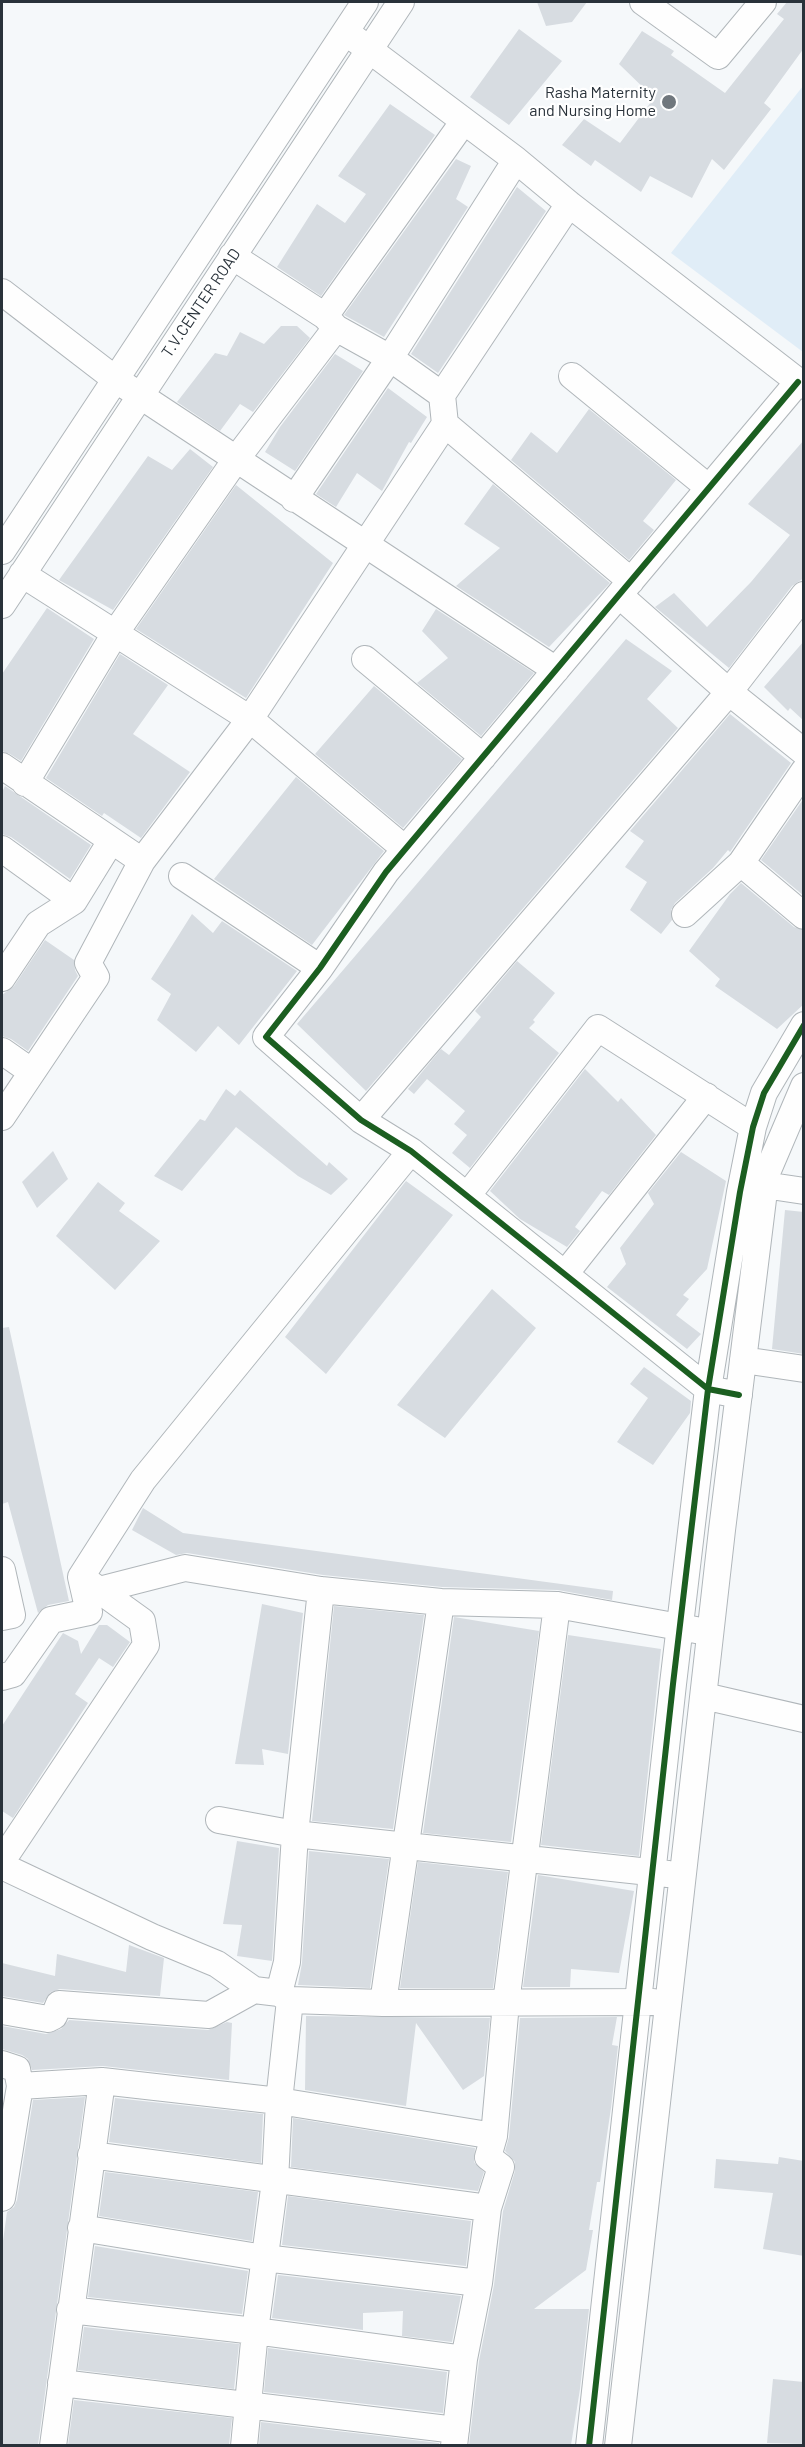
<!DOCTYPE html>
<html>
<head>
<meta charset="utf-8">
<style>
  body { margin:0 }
  #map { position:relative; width:805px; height:2447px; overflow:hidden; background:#f5f8fa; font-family:Barlow,sans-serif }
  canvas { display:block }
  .frame { position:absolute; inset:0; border:3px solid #29323a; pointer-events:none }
</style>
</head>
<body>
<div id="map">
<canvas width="805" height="2447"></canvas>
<div class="frame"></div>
</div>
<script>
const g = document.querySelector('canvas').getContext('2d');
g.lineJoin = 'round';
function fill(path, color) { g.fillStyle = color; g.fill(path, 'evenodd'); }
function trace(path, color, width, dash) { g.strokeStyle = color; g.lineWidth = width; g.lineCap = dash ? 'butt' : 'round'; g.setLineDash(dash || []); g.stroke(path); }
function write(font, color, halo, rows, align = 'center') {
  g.font = font + ' Barlow,sans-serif'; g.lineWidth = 4.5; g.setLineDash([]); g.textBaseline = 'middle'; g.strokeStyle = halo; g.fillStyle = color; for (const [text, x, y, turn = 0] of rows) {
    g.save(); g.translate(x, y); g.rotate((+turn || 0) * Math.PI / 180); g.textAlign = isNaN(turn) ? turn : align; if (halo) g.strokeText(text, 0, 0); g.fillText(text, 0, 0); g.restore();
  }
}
fill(new Path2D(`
  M803 86V352L671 253Z`), '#e0edf7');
fill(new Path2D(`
  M537 2H587L572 22 546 26Z
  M787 2H804V48L764 103 771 109 724 170 712 159 692 198 650 176 641 192 595 160 591 166 562 145 584 119 620 143 654 98 619 64 642 31 674 51 671 55 725 93 784 19 777 14Z
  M519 29 562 61 509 125 470 97Z
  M390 104 435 135 321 296 277 267 317 204 345 223 366 194 338 176Z
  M456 159 471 166 456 199 468 207 384 337 344 315Z
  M517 187 546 211 438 373 411 354Z
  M281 326H297L310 338 253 412 240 404 220 431 177 402 215 353 227 356 240 332 264 344Z
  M335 354 363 371 295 471 265 452 280 427Z
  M388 388 427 417 411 443 409 442 382 491 357 473 336 507 316 494Z
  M589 409 676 480 643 521 654 530 629 560 511 460 531 432 557 453Z
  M804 440V578L792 586 729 668 655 607 674 593 707 627 751 582 790 535 748 504Z
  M190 449 213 467 113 610 59 580 148 456 172 470Z
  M493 484 610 583 549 647 456 586 500 548 464 524Z
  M236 485 333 563 246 698 136 629Z
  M47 608 94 639 21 761 10 754 2 751V674Z
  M436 609 534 673 481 736 417 683 448 658 422 631Z
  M626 639 672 671 647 699 678 728 366 1091 297 1024Z
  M804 641V721L790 708 788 711 764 687Z
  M120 654 168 685 133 734 190 772 141 838 104 813 102 816 46 778Z
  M374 686 462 759 403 828 315 754Z
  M730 714 791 763 730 852 728 850 713 868 675 903 671 910 672 920 661 934 630 910 647 882 625 867 644 841 630 831Z
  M296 777 384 851 312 945 214 879Z
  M5 786 91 845 70 879 11 837 2 834V792Z
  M804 798V896L761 860Z
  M741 883 794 927 804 931V1004L777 1029 715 986 720 979 689 951 730 894Z
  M192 914 213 933 222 921 297 971 239 1045 218 1026 196 1052 157 1020 171 994 151 979Z
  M45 940 74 960 75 970 78 976 28 1051 11 1039 2 1036V995L14 986Z
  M517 961 555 993 533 1020 535 1022 529 1028 559 1053 470 1168 452 1153 467 1135 454 1124 465 1111 427 1079 414 1094 408 1089 441 1049 449 1055 481 1017 475 1011Z
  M585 1069 618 1102 621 1098 656 1135 609 1195 602 1191 575 1227 580 1231 567 1247 520 1219 490 1191Z
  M226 1089 235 1096 240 1090 327 1166 329 1162 348 1179 331 1195 298 1176 236 1127 182 1191 154 1176 200 1119 205 1121Z
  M53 1151 68 1179 37 1208 22 1182Z
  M681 1152 726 1181 707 1269 683 1295 689 1299 676 1315 701 1334 687 1349 607 1287 626 1264 620 1248 654 1204 648 1193Z
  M406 1181 453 1215 326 1374 285 1337Z
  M98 1182 125 1203 119 1211 160 1241 115 1290 56 1236Z
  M785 1210 804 1212V1354L772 1349Z
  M492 1289 536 1328 445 1438 397 1405Z
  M9 1327 69 1601 48 1605 38 1613 8 1502 2 1504V1328Z
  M644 1367 691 1401 690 1413 653 1465 617 1442 648 1398 630 1384Z
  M143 1508 183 1533 613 1591 612 1600 558 1590 442 1587 323 1575 187 1553 176 1555 132 1530Z
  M262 1604 303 1613 288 1754 262 1749 264 1765 235 1764Z
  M334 1606 424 1615 393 1829 312 1821Z
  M454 1617 539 1631 511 1842 423 1833Z
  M99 1625H107L130 1642 113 1667 99 1658 75 1694 88 1703 13 1818 2 1811V1726L63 1633 78 1641 81 1654Z
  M568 1635 661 1649 639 1856 541 1845Z
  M237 1841 279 1848 272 1961 237 1956 242 1925 223 1924Z
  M309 1851 389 1859 370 1988 298 1985 302 1963Z
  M418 1862 508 1872 493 1988H400Z
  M538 1875 634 1891 619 1973 571 1969 570 1987H523Z
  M129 1945 164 1958 160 1996 60 1989 51 1992 43 2003 2 1996V1963L55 1976 57 1954 126 1972Z
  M306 2016 490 2018 484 2076 463 2090 416 2023 406 2106 305 2090Z
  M617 2017 612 2045 618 2046 611 2108 600 2182H597L589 2230H593L586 2270 534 2309H589L580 2389 571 2445H469L479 2361 494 2285 503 2211 515 2171V2162L505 2151 509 2137 520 2018Z
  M69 2020 208 2030 227 2022 232 2023 229 2080 103 2066 32 2070 28 2059 22 2055 2 2049V2026L46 2034 61 2029Z
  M85 2097 38 2445H2V2248L7 2212 14 2207 17 2200 33 2100Z
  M115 2098 263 2114 261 2163 109 2142Z
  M293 2118 475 2148 474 2162 484 2172 478 2191 291 2167Z
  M779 2157 804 2161V2256L763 2249 773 2193 714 2188 716 2159 778 2164Z
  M105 2172 258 2192 252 2241 99 2216Z
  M288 2196 471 2221 466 2266 282 2245Z
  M95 2246 248 2271 242 2314 88 2297Z
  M278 2275 461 2296 452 2342 402 2336 403 2311 363 2313V2330L272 2318Z
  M84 2327 239 2344 234 2389 78 2370Z
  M268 2348 447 2372 443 2413 264 2392Z
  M773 2379 804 2382V2444L767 2443Z
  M74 2400 232 2418 229 2445H68Z
  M261 2422 439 2443V2445H259Z`), '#d7dce1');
const minor = new Path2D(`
  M643 2 718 56 763 2
  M355 39 516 160 569 204 804 386
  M232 256 325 316 336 328 390 358 442 395
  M2 292 115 379 556 670
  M325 316 464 121
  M572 376 709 488
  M445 424 631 581
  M294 499 390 358 516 160
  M2 551 365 2
  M22 574 250 719 405 849
  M619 595 729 692 804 752
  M2 605 401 2
  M365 659 483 757
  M2 766 142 861
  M25 783 116 632 237 458 336 328
  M2 849 74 901
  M741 863 804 916
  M182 876 320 968
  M685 914 741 863 804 771
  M2 978 38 924 74 901 111 841
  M2 1051 32 1072
  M2 1117 96 977 88 963 142 861 250 719 445 424 442 395 569 204
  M361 1120 729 692 804 595
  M764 1185 804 1191
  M467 1196 598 1028 753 1127
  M565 1274 706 1096
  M743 1360 804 1369
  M739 1395 708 1389 411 1151 361 1120 266 1037 320 968 386 872 798 382
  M2 1570 12 1615 2 1617
  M99 1590 185 1568 321 1590 441 1602 557 1605 696 1630
  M2 1677 13 1674 51 1620 89 1612 81 1577
  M704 1696 804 1719
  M219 1820 295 1834 668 1874
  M2 1861 146 1645 142 1621 81 1577 143 1480 411 1151
  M2 1866 152 1937 217 1964 254 1990 279 1993 290 2000 383 2003 653 2002
  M279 1993 287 1962 295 1834 321 1590
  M383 2003 441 1602
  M2 2011 48 2019 54 2016 59 2004 209 2015 254 1990
  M2 2064 17 2069 20 2086 2 2198
  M20 2086 102 2081 279 2101 494 2136
  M91 2155 488 2208
  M81 2228 264 2258 479 2283
  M70 2310 255 2331 464 2359
  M61 2383 456 2430
  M53 2446 102 2081
  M244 2446 255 2331 275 2181 279 2101 290 2000
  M454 2446 464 2359 479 2283 488 2208 501 2167 488 2157 494 2136 506 2003 557 1605
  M589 2446 673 1684 708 1389 740 1192 753 1127 764 1093 804 1025
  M618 2446 722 1530 766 1175 804 1086`);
trace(minor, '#b0b6ba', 28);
trace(minor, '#fefefe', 26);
trace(new Path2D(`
  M739 1395 708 1389 411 1151 361 1120 266 1037 320 968 386 872 798 382
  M589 2446 673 1684 708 1389 740 1192 753 1127 764 1093 804 1025`), '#1b5e20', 6);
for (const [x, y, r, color] of [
  [669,102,8,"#70777d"]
]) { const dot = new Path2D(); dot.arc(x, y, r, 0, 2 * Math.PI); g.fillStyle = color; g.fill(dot); trace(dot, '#fff', 2); }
write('16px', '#29323a', '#fff', [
  ["Rasha Maternity",656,93],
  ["and Nursing Home",656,111]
], 'right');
write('16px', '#29323a', '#fff', [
  ["T.V.CENTER ROAD",201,303,-56]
]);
</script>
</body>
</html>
